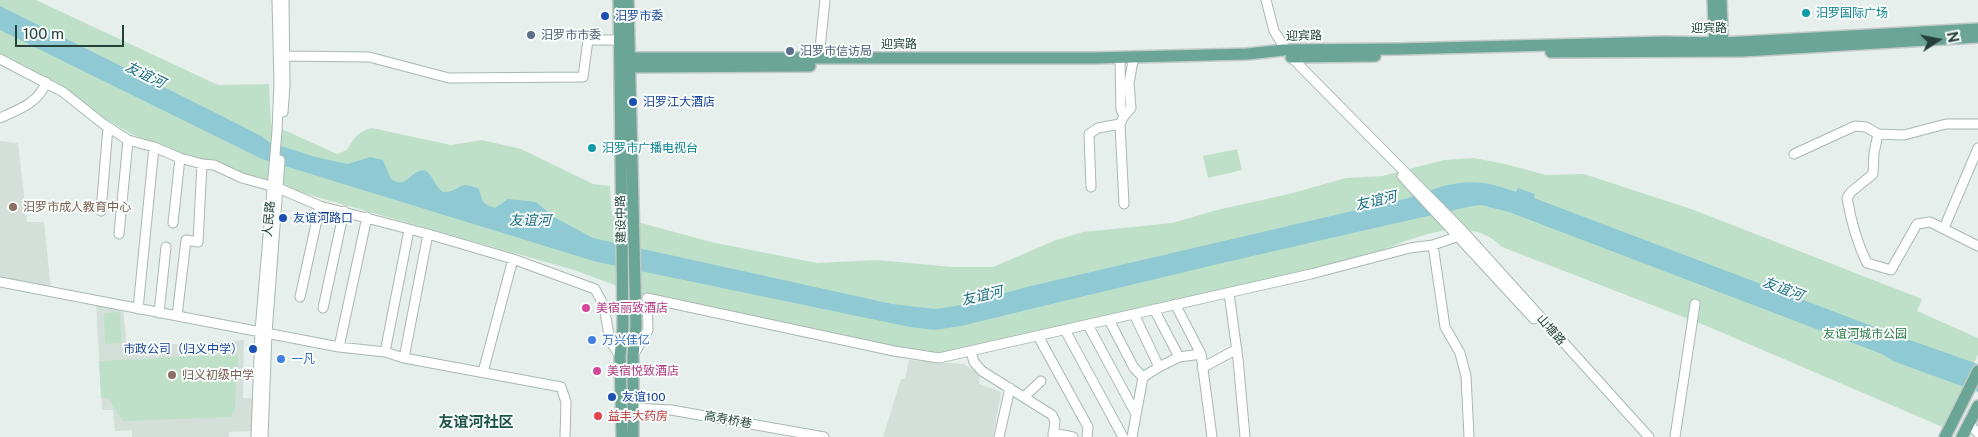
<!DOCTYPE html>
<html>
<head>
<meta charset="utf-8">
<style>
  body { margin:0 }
  #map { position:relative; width:1978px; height:437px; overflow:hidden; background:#e6efeb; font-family:"Public Sans",sans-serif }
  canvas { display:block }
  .north { position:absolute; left:1913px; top:15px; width:50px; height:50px; -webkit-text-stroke:4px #f7fbf9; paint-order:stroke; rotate:79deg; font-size:14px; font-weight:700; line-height:20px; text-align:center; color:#24423a }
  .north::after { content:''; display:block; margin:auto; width:18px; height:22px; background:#24423a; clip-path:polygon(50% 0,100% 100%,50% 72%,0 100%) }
  .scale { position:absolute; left:15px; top:25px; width:109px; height:22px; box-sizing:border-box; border:2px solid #24423a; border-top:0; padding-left:6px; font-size:15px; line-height:18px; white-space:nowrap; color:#24423a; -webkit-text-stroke:4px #f7fbf9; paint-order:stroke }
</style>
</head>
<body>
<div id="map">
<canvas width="1978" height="437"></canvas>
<div class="north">N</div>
<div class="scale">100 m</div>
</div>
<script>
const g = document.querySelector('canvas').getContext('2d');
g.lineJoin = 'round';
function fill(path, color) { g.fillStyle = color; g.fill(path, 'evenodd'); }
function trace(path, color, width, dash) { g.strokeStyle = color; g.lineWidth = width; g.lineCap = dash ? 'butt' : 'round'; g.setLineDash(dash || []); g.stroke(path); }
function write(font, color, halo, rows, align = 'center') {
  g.font = font + ' "Public Sans","Noto Sans SC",sans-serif'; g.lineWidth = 4; g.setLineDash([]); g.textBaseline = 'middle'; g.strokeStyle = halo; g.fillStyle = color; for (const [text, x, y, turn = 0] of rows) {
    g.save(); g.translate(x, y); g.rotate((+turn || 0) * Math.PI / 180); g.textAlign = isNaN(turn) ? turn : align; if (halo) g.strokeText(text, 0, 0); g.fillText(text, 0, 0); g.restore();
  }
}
fill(new Path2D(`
  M0 141 18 143 27 222H44L51 289 0 279Z
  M96 303 123 309 127 347 244 340 243 398H255L253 431 229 432V437H132V430L115 431 113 410H102Z
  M909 360 964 364 980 374 979 384 1001 392 993 437H883L901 379H905Z`), '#d4dfda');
fill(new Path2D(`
  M0 0H36L218 85 269 84 271 124 337 154 347 150C354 138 358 131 372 128L451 145 482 140 521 149 593 184 610 186 612 215 711 242 817 263 878 260 952 267H993L1056 240 1083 232 1172 223 1217 210 1289 194 1346 178 1382 176 1444 160 1474 158 1505 164 1546 175 1584 174 1694 210 1922 299 1917 311 1978 338V354L1945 428 1709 327 1502 247C1468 211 1411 239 1373 254L1023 338 947 353 909 351 639 294 574 270 243 176 215 163 174 151 131 134 96 113 65 87 0 54Z
  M1237 149 1242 170 1208 178 1203 156Z
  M120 312 122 343 105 344 104 313Z
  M238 354 235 409 231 417 123 421 108 398H101L99 361Z`), '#bfe0c8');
fill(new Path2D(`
  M0 6 214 112 261 136 269 142 315 157 348 164 370 157 383 160 391 179C408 190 409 171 424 170 434 175 434 186 443 192 462 192 456 179 479 189 483 201 480 203 495 208L508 199 536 202 554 217 593 238 892 304 935 309 956 306 1031 286 1408 198C1451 182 1472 175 1516 192L1518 188 1535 194 1534 198 1901 337 1978 364V392L1893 361 1882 354 1509 212 1481 205 1472 206C1301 244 1131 284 961 326L934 330 910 327 597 262 262 159 0 30Z`), '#8ec9d4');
const minor = new Path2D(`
  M1266 0 1274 31 1291 57 1463 231 1649 437
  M285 56 369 57 449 78 583 77 588 40H620
  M819 58 825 0
  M0 59 63 92 102 123 128 140 154 147 180 158 202 164 214 165 242 178 278 188 320 206 428 234 513 259 595 289 604 306 610 341 620 356
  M283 112 285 85 284 0
  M1124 116 1131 108 1129 83 1133 61
  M0 118C18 110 40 102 46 82
  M1120 124 1124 204
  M1878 134 1904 135 1946 124H1978
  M1794 154 1855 126 1866 127 1878 134 1874 153 1873 174 1851 192 1847 198C1851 221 1857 243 1867 263L1891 270 1917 224 1930 222 1978 246
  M1402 176 1534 319
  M1091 187 1089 134 1098 128 1120 124 1124 116 1121 109 1120 62
  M101 211 108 127
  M173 223 180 158
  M1944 228 1978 148
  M119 234 128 140
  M1433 245 1445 327 1460 353 1466 376 1469 437
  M0 282 339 347 385 352 404 358 561 387 566 402 565 437
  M1229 293 1238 359 1245 437
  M300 297 320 206
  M1175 304 1201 354 1212 437
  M323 308 344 211
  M138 309 154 147
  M1154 309 1179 357 1201 354
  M159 313 166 247
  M177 316 186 240 198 242 202 164
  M1109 320 1134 368 1143 377
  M1088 325 1136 414
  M1065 330 1123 437
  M1038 336 1088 427 1087 437
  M339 347 367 217
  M385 352 409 230
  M971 352 974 362 982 371 1052 415 1055 421 1053 437
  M634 354 648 330 647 298 894 351 939 358 1311 274 1410 248 1433 245 1459 236
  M404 358 428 234
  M1159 367 1179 357
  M1202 368 1237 349
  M483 372 513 259
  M1024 397 1041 381
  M633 408 671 410 824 437
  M1969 424 1978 433
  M1053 433 1073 437
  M256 437 260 331 277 131 279 83 277 0
  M263 437 267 333 280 160
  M999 437 1010 388
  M1132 437 1143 377 1159 367 1134 314
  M1675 437 1695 304`);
const major = new Path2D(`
  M619 0 623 327 620 356 622 437
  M628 0 636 326 633 355V437
  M1713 0 1715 48
  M1721 0 1723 49
  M1551 52 1743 51 1978 37
  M1291 57 1375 56
  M629 58H1093L1247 54 1284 50 1399 49 1665 42 1723 43 1978 29
  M629 67 810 66
  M1945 437 1978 371
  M1962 437 1978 406`);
trace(minor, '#a8b8b2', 11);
trace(major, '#c2cac8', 14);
trace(minor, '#fff', 9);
trace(major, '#6aa596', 11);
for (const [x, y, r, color] of [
  [1806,13,5,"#0f9aa8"],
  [605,16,5,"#1a4fb4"],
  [531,35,5,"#5c6f8a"],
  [790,51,5,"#5c6f8a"],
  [633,102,5,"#1a4fb4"],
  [592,148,5,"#0f9aa8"],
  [13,207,5,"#8d6e63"],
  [283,218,5,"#1a4fb4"],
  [586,308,5,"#d1479c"],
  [592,340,5,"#3f7fe0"],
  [253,349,5,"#1a4fb4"],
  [281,359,5,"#3f7fe0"],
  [597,371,5,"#d1479c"],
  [172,375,5,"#8d6e63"],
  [612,397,5,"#1a4fb4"],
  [598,416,5,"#e0444e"]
]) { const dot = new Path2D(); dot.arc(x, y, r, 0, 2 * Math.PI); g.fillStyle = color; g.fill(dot); trace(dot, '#f7fbf9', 2); }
write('12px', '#0d838f', '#f7fbf9', [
  ["汨罗国际广场",1816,13],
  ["汨罗市广播电视台",602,148]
], 'left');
write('12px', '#164399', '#f7fbf9', [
  ["汨罗市委",615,16],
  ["汨罗江大酒店",643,102],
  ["友谊河路口",293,218],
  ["市政公司（归义中学）",243,349,"right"],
  ["友谊100",622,397]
], 'left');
write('12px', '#24423a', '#f7fbf9', [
  ["迎宾路",1709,28],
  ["迎宾路",1304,36,-1],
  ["迎宾路",899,44],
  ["人民路",269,219,-85],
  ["建设中路",621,219,-91],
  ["山塘路",1551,330,48],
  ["高寿桥巷",728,420,10]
]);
write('12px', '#4e5e75', '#f7fbf9', [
  ["汨罗市市委",541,35],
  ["汨罗市信访局",800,51]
], 'left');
write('12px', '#785e54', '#f7fbf9', [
  ["汨罗市成人教育中心",23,207],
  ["归义初级中学",182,375]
], 'left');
write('12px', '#b23c85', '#f7fbf9', [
  ["美宿丽致酒店",596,308],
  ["美宿悦致酒店",607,371]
], 'left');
write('12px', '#2d7a4b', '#f7fbf9', [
  ["友谊河城市公园",1865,334]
]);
write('12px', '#366cbe', '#f7fbf9', [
  ["万兴佳亿",602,340],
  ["一凡",291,359]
], 'left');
write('12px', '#be3a42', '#f7fbf9', [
  ["益丰大药房",608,416]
], 'left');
write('italic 14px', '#1c6f80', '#f7fbf9', [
  ["友谊河",145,75,26],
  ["友谊河",1376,201,-13],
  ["友谊河",530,221],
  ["友谊河",1783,289,21],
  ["友谊河",982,296,-13]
]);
write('bold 15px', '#1f5548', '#f7fbf9', [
  ["友谊河社区",476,422]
]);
</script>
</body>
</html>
